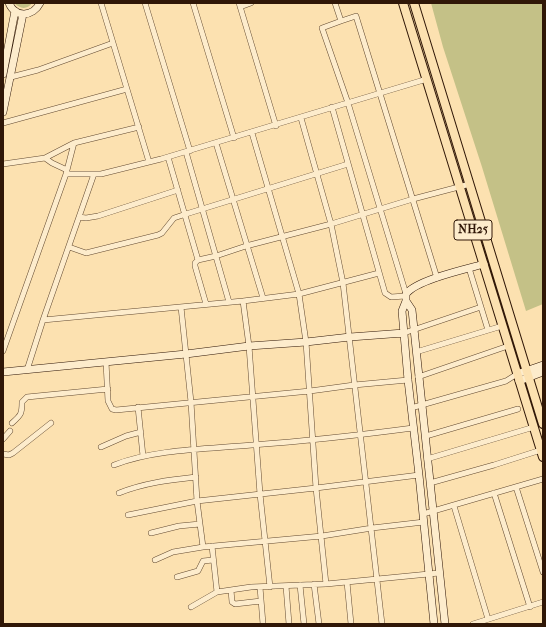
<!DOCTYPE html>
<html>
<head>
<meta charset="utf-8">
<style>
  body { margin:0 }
  #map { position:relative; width:546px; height:627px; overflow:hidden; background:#fce1b0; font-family:"IM FELL French Canon",serif }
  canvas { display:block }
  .frame { position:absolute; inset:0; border:4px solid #301707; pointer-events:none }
</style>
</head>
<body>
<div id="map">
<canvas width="546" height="627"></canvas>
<div class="frame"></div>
</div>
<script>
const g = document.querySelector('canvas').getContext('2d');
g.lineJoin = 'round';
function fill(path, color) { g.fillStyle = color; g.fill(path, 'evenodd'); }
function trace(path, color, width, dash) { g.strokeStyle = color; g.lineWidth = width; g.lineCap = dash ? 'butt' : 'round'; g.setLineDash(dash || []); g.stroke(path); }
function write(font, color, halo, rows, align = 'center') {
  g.font = font + ' "IM FELL French Canon",serif'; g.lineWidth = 3; g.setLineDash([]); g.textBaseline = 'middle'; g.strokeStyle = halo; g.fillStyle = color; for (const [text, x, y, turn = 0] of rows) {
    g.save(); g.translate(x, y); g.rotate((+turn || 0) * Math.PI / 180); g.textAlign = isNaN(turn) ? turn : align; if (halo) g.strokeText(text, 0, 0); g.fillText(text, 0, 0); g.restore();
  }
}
fill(new Path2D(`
  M14 3H32C27 10 20 9 14 3Z
  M431 3H543V304L526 311 482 167 443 47Z`), '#c4c187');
const street = new Path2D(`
  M101 3 149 162
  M145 3 190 151
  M193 3 234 138
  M239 3 276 126
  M335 3 341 21 322 28 348 103 406 294
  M240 7 251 3
  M341 21 356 16 437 278
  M11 77 38 70 113 43
  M332 107 385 293 391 297 405 296
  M301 118 331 224 343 283 382 624
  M3 123 127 89
  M252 133 299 294 306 342 316 488 326 584
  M216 143 263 298
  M186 152 229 302
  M168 157 198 260
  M45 158 74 143 139 127
  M3 164 45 158 52 163 67 170
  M66 174H101L161 159 427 79
  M79 217 86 218 98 216 178 190
  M69 247 86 253 158 235 162 233 174 218 186 214 348 164
  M469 268 488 330
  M243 301 249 346 260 494 270 587
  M206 304 195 266V263L198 260 216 256 246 246 331 224 413 199 470 184
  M181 307 191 402 197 501 203 547
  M43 320 94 174
  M404 333 481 307
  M3 351 66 174 74 143
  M416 352 502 326
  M106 362 108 401 112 409 116 410 310 391 354 385 408 380
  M27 370 43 320 243 301 299 294 379 273
  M418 377 508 346
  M138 407 143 456
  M411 408 506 381 517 374
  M12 423C21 415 22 414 22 402L27 397 108 389
  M426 436 518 409
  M3 439 10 431
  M101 447 126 436 141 432
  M3 454 9 455 13 453 51 423
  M427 459 534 427
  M114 465C155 449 208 449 252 445 306 441 360 435 413 428
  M430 483 494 465 541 450
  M516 487 543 572
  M119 493C144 483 169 480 196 477
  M494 493 530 607
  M454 506 488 619
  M423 514 543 479
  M128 515 197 501 316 488 419 475
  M151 533 179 526 200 524
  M212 546 217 592 251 587 326 584 439 573
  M155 560 173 552 203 547 322 536 372 528 424 522
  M177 577 198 571 203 561 213 560
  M347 582 351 624
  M314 584 319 624
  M300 585 304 624
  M286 586 289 624
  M260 587 263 624
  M231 590 232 602 235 604 261 601
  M191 607 217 592
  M473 624 543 602`);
const secondary = new Path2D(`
  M9 3C15 18 33 17 40 3
  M3 74 15 11
  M3 112 23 14
  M406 301 412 310 445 624
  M3 372 186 354 249 346 306 342 350 337 404 333
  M517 374 543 365
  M519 381 543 372
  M434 624 419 475 408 380 402 311 406 301V294C416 280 466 269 484 264`);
const primary = new Path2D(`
  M403 3 543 457
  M414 3 543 424`);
trace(street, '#634a31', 6);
trace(secondary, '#301707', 8);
trace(primary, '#301707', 10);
trace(street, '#fdeccc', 5);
trace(secondary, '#fdeccc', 7);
trace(primary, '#fce1b0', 8);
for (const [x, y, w] of [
  [473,230,38]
]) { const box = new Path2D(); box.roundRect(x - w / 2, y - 10, w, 20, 3); g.fillStyle = '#fdeccc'; g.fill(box); trace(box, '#301707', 1); }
write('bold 12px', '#301707', null, [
  ["NH25",473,230]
]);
</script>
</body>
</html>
